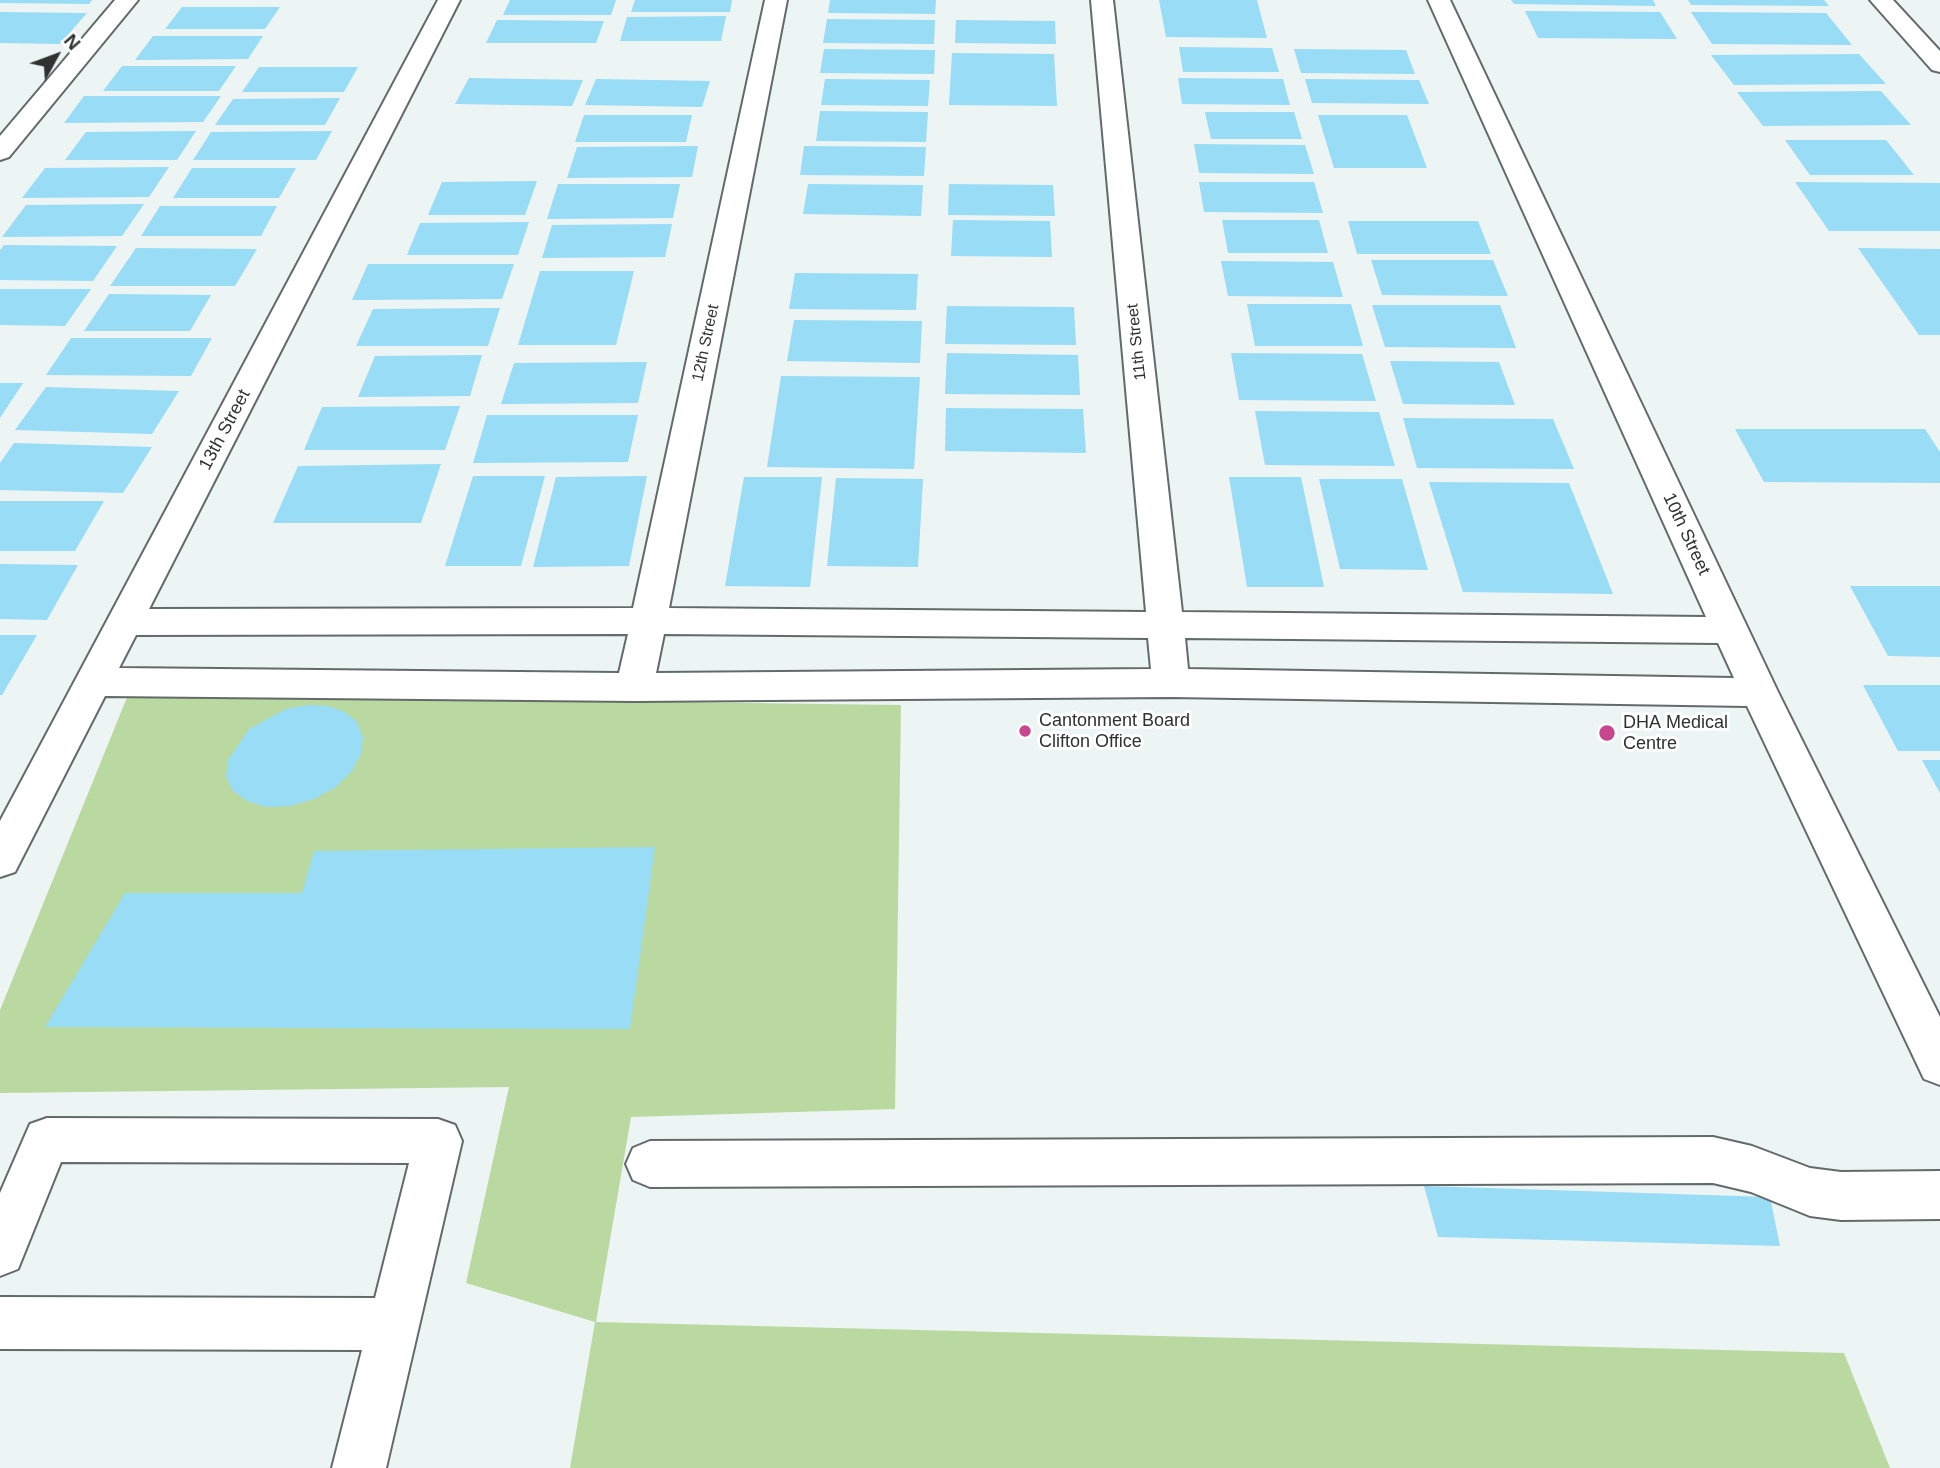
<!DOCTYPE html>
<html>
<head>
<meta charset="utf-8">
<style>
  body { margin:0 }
  #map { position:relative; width:1940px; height:1468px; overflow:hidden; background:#edf4f4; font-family:Helvetica,sans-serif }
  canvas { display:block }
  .north { position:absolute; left:21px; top:21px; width:70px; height:70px; -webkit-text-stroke:5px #fff; paint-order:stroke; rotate:49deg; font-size:19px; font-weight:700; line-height:28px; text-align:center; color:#303232 }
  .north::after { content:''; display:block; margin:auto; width:24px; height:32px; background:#303232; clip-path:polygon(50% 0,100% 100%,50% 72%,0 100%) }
</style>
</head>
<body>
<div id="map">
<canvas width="1940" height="1468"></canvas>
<div class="north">N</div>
</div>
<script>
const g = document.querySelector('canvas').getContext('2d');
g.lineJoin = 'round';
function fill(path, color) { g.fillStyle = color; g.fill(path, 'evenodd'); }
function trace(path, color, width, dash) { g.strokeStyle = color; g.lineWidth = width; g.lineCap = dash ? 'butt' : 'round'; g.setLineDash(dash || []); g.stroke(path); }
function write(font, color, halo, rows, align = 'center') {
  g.font = font + ' Helvetica,sans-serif'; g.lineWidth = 6; g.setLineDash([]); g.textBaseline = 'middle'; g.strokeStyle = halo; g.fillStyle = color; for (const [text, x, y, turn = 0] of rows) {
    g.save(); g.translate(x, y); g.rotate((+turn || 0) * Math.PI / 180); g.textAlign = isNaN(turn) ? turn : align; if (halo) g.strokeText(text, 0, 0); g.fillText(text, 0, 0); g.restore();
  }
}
fill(new Path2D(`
  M128 695 901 705 895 1109 631 1117 596 1322 1844 1353 1890 1468H570L595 1322 466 1283 509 1087 0 1093V1010Z`), '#bad9a0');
fill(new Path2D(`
  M0 0H92L89 4 0 3Z
  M510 0H616L611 15H503Z
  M635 0H732L730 12H631Z
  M830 0H936L935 14 828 13Z
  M1159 0H1257L1267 38 1166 37Z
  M1511 0H1653L1656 6 1514 4Z
  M1688 0H1824L1829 6 1691 5Z
  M182 7H280L265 29H165Z
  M1525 11 1660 12 1677 39 1538 38Z
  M0 12 87 13 60 44 0 43Z
  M1691 12 1826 13 1852 45 1712 44Z
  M726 16 721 41H620L627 17Z
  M827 19 935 20 934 44 823 43Z
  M497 20 604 21 596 43H486Z
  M956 20 1055 21 1056 44 955 43Z
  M153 36H263L248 59 135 60Z
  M1179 47 1272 48 1279 72H1183Z
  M824 49 935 50 934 74 820 73Z
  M1294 49 1406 50 1415 74 1301 73Z
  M952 53 1054 54 1057 106 949 105Z
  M1859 54 1886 84 1734 85 1711 55Z
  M122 66H236L219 91H103Z
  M259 67H358L344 92H242Z
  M469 78 583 80 572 106 455 104Z
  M1178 78 1283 79 1290 105 1182 104Z
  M596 79 710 81 702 107 585 105Z
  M825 79 930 80 928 106 821 105Z
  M1305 79 1419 80 1429 104 1312 103Z
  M1881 91 1911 125 1763 126 1737 92Z
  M84 96H221L203 122 64 123Z
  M340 98 325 125H215L233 99Z
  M820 111 928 112 926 142 816 141Z
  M1205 112H1294L1302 139H1211Z
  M584 115H692L686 142H575Z
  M1318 115H1407L1427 168H1334Z
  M196 131 177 160H65L86 132Z
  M332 131 316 160H193L211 132Z
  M1785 140H1886L1914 175H1810Z
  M1194 144 1305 145 1314 174 1199 173Z
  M698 146 692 177 567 178 577 147Z
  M804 146 926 147 924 176 800 175Z
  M169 167 149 197 22 198 45 168Z
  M192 168H296L279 198H173Z
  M537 181 525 215H428L442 182Z
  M1199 182H1314L1323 213 1204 212Z
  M1795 182 1940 183V231H1829Z
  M558 184H680L673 218 547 219Z
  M808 184 923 185 921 216 803 214Z
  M949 184 1053 185 1055 216 948 215Z
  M144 204 122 236 2 237 26 205Z
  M160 206H277L261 236H141Z
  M953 220 1050 221 1052 257 951 256Z
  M1222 220H1319L1328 253H1228Z
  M1348 221H1478L1491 254H1357Z
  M529 222 518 255H407L420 223Z
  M672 224 665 257 542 258 552 225Z
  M4 245 117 246 93 281 0 280V250Z
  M136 248 257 249 235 286H110Z
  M1858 248 1940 249V335H1919Z
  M1371 260H1493L1508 296 1382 295Z
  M1221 261 1333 262 1343 297 1228 296Z
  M368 264H514L502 299 352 300Z
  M540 271H634L616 345H518Z
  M795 273 918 274 916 310 789 309Z
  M0 289H91L65 326 0 325Z
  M109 294 211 295 190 331H84Z
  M1247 304H1351L1363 346H1255Z
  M1372 305H1500L1516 348 1385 347Z
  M947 306 1074 307 1076 345 945 344Z
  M500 308 488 346H356L373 309Z
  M794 320 922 321 920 363 787 361Z
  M71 338H212L191 376 46 375Z
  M947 353 1078 355 1080 395 945 394Z
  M1231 353 1362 354 1376 401 1239 400Z
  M482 355 470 396 358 397 375 356Z
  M1390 361 1499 362 1515 405 1403 404Z
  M647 362 638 403 501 404 514 363Z
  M781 376 920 377 914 469 767 467Z
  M0 383H23L0 418Z
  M46 387 179 391 152 434 15 430Z
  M460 406 445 450H304L322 407Z
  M946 408 1083 409 1086 453 945 451Z
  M1255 411 1379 412 1395 466 1265 465Z
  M487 415H638L628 462 473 463Z
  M1403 418 1553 419 1574 469 1417 468Z
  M1735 429H1925L1940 452V483L1764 482Z
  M14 443 152 447 123 493 0 490V463Z
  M441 464 421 523H273L298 466Z
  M473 476H545L521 566H445Z
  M647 476 629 566 533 567 556 477Z
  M744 477H822L810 587 725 586Z
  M1229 477H1301L1324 587H1247Z
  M836 478 923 479 918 567 827 566Z
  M1319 479H1402L1428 570 1340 569Z
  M1429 482 1569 483 1613 594 1463 592Z
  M0 501H104L75 551H0Z
  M0 564 78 565 47 620 0 619Z
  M1850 586H1940V657L1888 656Z
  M0 635H37L2 695H0Z
  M1863 685H1940V751H1898Z
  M308 705 328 706 345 712 357 722 363 737 361 754 352 771 336 787 314 799 290 806 266 807 247 801 232 790 226 776 228 760 249 729 286 709Z
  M1922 760H1940V793Z
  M655 847 630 1029 45 1027 125 893H302L314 851Z
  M1424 1186 1770 1197 1780 1246 1438 1237Z`), '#98dcf6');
const minor = new Path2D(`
  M115 0H138L9 157 0 160V136Z
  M438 0H460L149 609 633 608 765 0H787L669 608 1146 612 1091 0H1113L1182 612 1706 617 1428 0H1450L1778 692 1940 1017V1085L1924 1079 1747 706 1171 697 635 701 105 696 15 872 0 877V821ZM628 634 619 673 119 668 136 635ZM664 634 1148 638 1151 669 656 673ZM1185 638 1718 643 1734 678 1188 669Z
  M1870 0H1893L1940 51V72L1932 70Z
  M47 1118 438 1119 455 1125 462 1141 386 1468H332L362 1350 0 1349V1297L375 1298 409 1163 61 1162 18 1269 0 1276V1193L30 1124Z
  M1713 1137 1752 1146 1810 1168 1841 1172 1940 1171V1219L1841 1220 1810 1216 1751 1192 1713 1183 650 1187 633 1180 626 1164 633 1148 650 1141Z`);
trace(minor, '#646a6a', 4);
fill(minor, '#fff');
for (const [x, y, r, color] of [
  [1025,731,7,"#c8468d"],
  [1607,733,9,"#c8468d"]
]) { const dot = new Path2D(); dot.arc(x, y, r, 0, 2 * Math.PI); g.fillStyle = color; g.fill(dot); trace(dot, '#fff', 2.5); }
write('16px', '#303232', '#fff', [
  ["11th Street",1137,342,-96],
  ["12th Street",706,343,-78]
]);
write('18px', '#303232', '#fff', [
  ["13th Street",225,430,-62],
  ["10th Street",1686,534,65]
]);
write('18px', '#303232', '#fff', [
  ["Cantonment Board",1039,721],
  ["Clifton Office",1039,742],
  ["DHA Medical",1623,723],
  ["Centre",1623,744]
], 'left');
</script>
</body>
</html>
